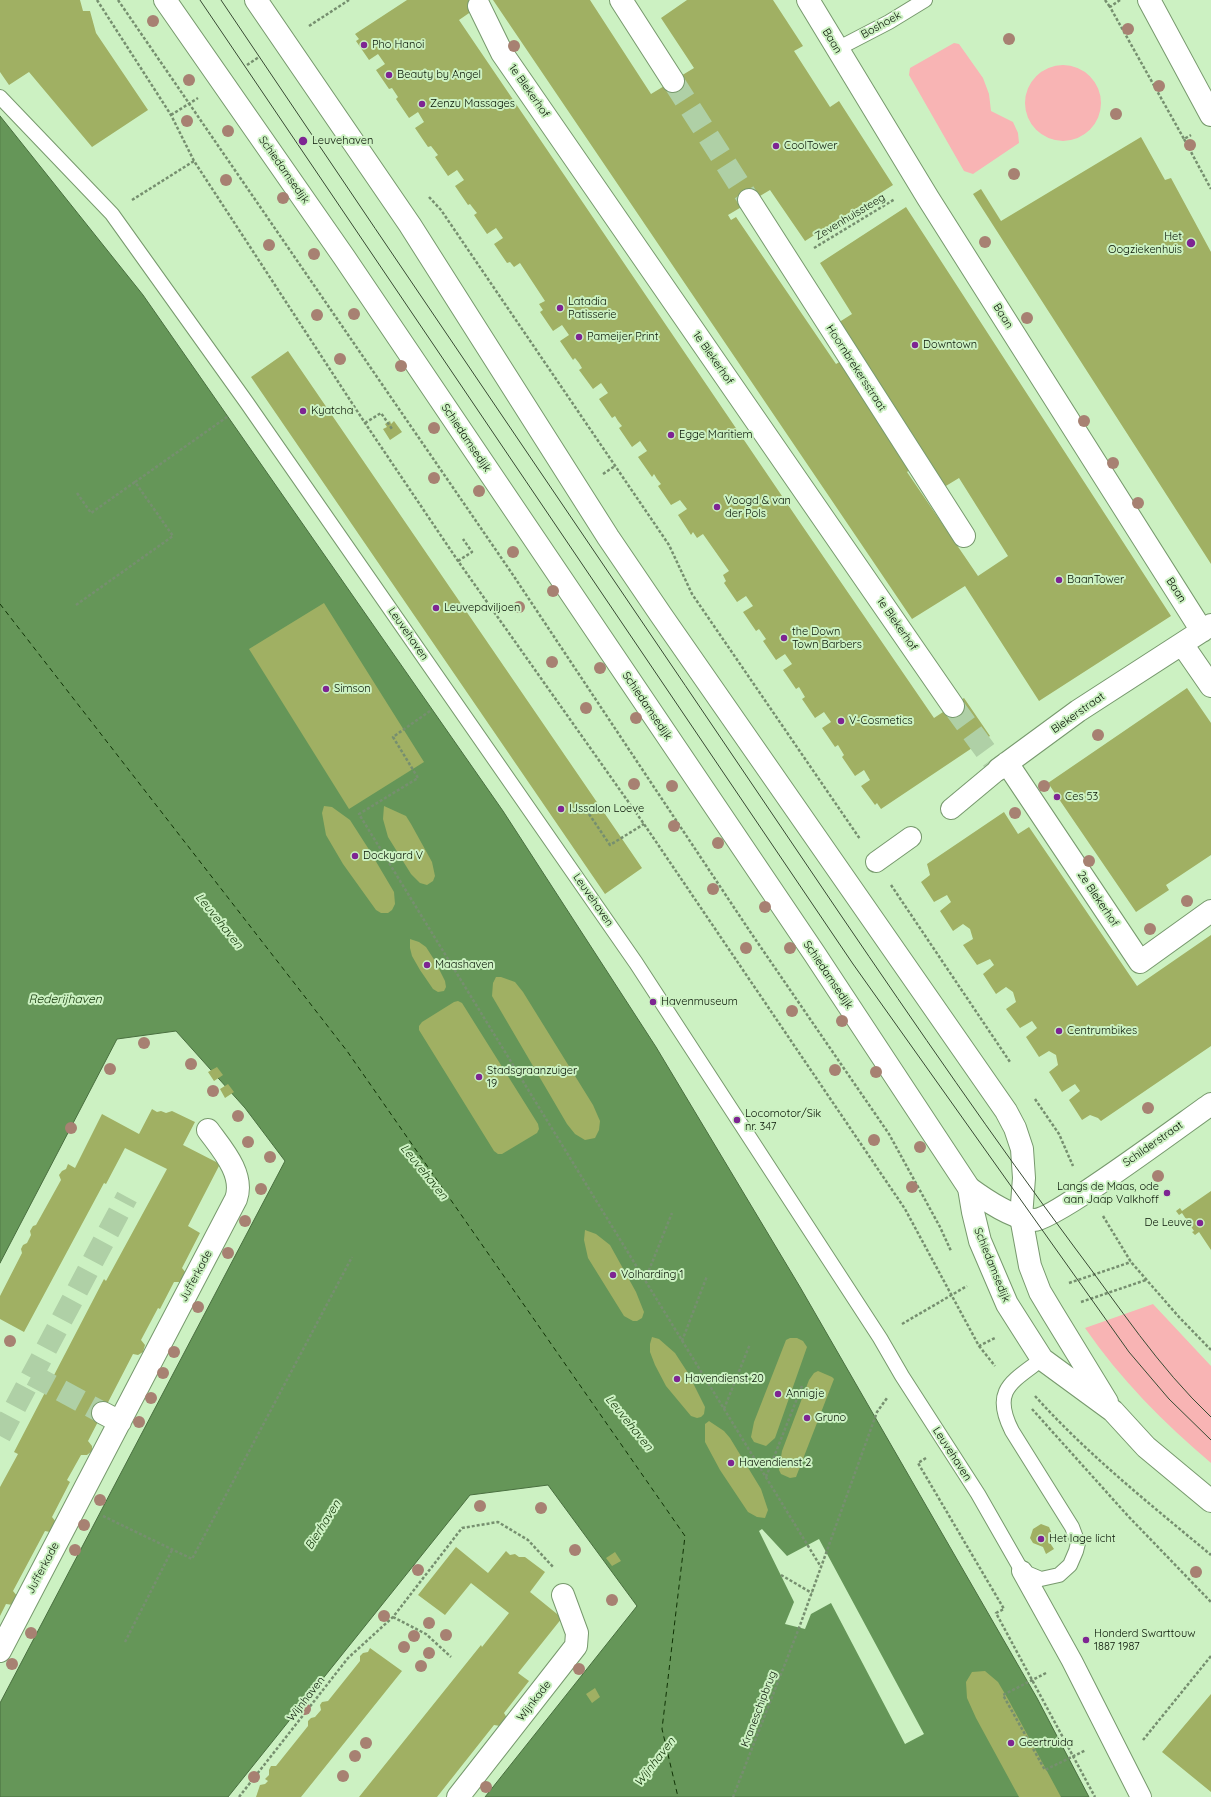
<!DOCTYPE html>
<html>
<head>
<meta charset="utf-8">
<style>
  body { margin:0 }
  canvas { display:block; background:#ccf1c2 }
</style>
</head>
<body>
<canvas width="1211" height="1797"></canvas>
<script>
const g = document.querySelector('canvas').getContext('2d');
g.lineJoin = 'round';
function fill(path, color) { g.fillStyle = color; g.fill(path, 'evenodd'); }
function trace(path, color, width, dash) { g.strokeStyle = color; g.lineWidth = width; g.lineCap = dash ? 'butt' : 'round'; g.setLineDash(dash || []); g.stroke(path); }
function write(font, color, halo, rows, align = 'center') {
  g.font = font + ' Quicksand,sans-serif'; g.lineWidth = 4; g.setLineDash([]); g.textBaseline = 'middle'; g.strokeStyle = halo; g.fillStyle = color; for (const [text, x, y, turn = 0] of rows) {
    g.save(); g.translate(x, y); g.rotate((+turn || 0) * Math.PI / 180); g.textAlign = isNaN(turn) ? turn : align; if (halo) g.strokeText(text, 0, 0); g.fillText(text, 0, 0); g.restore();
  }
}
fill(new Path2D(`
  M954 43 959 44 983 78 989 94 991 111 1013 122 1018 133 1019 143 973 174 964 171 909 75 910 68Z
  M1025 103a38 38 0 1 1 76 0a38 38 0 1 1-76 0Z
  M1153 1304 1211 1366V1463C1164 1423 1120 1379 1085 1328Z`), '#f8b4b4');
const water = new Path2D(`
  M0 116 143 295 503 811 656 1047 800 1287 1037 1698 1089 1797H485L637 1606 548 1485 470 1495 228 1797H0V1703L285 1161 245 1108 176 1031 117 1039 0 1263Z`);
fill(water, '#659658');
trace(water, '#496f3f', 1);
fill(new Path2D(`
  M762 1529 787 1556 819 1539 924 1734 905 1744 831 1603 811 1614 805 1629 785 1624 794 1602 759 1531Z`), '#ccf1c2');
trace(new Path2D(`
  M0 604 347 1051 685 1536 662 1729 678 1797`), '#103205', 1, [5, 4]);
fill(new Path2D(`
  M0 0H80L83 11H90L96 33 148 110 92 147 29 72 9 85 0 72Z
  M407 0H488L459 20 801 524 934 718 964 698 990 736 881 809 877 803 875 805 861 786 870 780 864 770 855 776 842 757 844 755 838 745 835 747 822 728 831 722 824 712 815 718 802 699 805 697 799 687 796 689 783 670 792 664 785 654 776 660 763 641 766 639 759 629 756 631 743 612 753 606 746 596 737 602 724 583 726 581 723 575 729 571 703 534 697 538 693 532 691 535 678 515 687 509 680 500 671 505 658 486 661 484 657 479 654 474 652 477 638 457 647 451 640 441 632 447 619 428 622 426 618 421 615 416 612 418 599 399 608 393 601 383 593 389 579 370 582 368 579 363 575 358 573 360 560 341 569 335 562 325 553 331 540 312 543 310 539 304 545 301 520 263 514 267 510 262 507 263 494 244 503 238 496 228 487 234 474 215 477 213 473 208 470 204 468 205 455 186 464 180 457 170 448 176 435 157 438 155 431 146 428 147 415 128 424 122 418 112 409 118 396 99 398 97 392 88 389 89 376 70 385 64 378 54 369 60 356 41 359 39 355 34Z
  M493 0H590L651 94 694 68 661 18 687 0H773L803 46 794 51 830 107 839 101 893 185 805 241 770 190 728 215 731 220 736 217 836 364 843 360 825 331 852 314 820 263 906 207 1171 616 1039 701 965 586 912 619ZM913 467 931 495 959 478 1008 556 978 576 907 472Z
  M1141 137 1165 180 1171 178 1211 252V564L973 194 981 189 1001 221Z
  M288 351 642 868 605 894 251 377Z
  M390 421 391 424 394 421 402 432 390 440 383 429 387 427 385 424Z
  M324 603 424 762 349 809 249 649Z
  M1187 688 1211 723V855L1166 885 1169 890 1136 912 1048 783Z
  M324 806 332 807 350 820 368 848 394 892 395 904 392 910 388 913H381L376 910 343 864 326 835 322 813Z
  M384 806 406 816 411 824 432 862 435 876 433 881 427 885 420 883 411 874 388 837 383 819Z
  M1004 812 1018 834 1029 827 1137 986 1211 935V1046L1101 1121 1098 1118 1090 1115 1082 1120 1069 1100 1080 1091 1075 1084 1062 1092 1049 1072 1058 1065 1056 1055 1049 1051 1039 1057 1026 1037 1037 1028 1032 1021 1020 1028 1006 1009 1016 1002 1013 992 1006 987 996 994 983 974 994 965 990 959 977 965 963 945 973 939 970 929 963 924 953 931 940 911 951 902 947 895 934 902 921 882 930 875 927 864Z
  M410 939 419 942 426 947 435 961 445 981 446 987 444 991 438 992 433 989 420 970 412 956 410 948Z
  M496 977H501L515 982 523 992 593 1105 600 1121 599 1130 595 1138 585 1140 575 1134 567 1124 492 996 493 983Z
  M458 1001 462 1003 538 1124 539 1129 537 1133 502 1154H498L494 1151 419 1030V1026L422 1022 454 1002Z
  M217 1067 223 1075 214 1081 208 1072Z
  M228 1084 234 1092 225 1098 220 1089Z
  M152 1109 157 1112 161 1111 166 1113 172 1111 195 1122 183 1145 220 1164 188 1226 200 1233 182 1268 186 1273 183 1282H174L160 1309 158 1308 141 1340 145 1345 143 1352 138 1355 133 1354 88 1441 92 1446V1451L87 1455H81L67 1480 70 1482 52 1517 56 1522 50 1532 45 1531 13 1591 18 1597 13 1605 6 1604 0 1616V1487L18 1454 14 1452 104 1279 106 1281 167 1169 125 1148 106 1184 104 1183 24 1332 0 1319V1296L22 1253 21 1249 23 1245 27 1243 31 1235 30 1231 33 1226 36 1225 61 1180 59 1175 62 1171 66 1169 68 1164 75 1168 102 1114 139 1134Z
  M1211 1191V1250L1199 1232 1195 1235 1192 1232 1194 1231 1182 1213 1179 1215 1176 1211 1180 1208 1182 1211Z
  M585 1230 596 1234 610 1245 636 1292 644 1312 642 1318 637 1321H633L624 1316 588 1258 584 1240Z
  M652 1337 659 1339 675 1353 688 1373 705 1407 704 1414 701 1417 697 1418 691 1416 666 1386 655 1365 650 1352V1344Z
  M790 1338H797L803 1341 807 1347 775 1438 766 1446 754 1442 751 1437 754 1422 786 1340Z
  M818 1371 832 1377 834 1379 796 1477 790 1478 781 1474 779 1470 782 1451 809 1380 814 1373Z
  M709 1421 724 1431 730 1438 761 1489 768 1510 765 1518 757 1517 748 1512 720 1470 705 1442V1424Z
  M1041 1524 1049 1527 1052 1534 1050 1543 1054 1549 1046 1554 1043 1547 1033 1543 1030 1538 1033 1529Z
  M456 1547 488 1573 506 1551 510 1555 515 1554 519 1557H525L545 1572 530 1592 562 1618 518 1673 529 1681 504 1713 507 1718 500 1726 494 1725 437 1797H359L481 1645 482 1647 509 1613 471 1583 445 1615 418 1595Z
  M615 1552 621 1561 612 1566 606 1558Z
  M370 1648 402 1671 301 1797H256L260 1785 265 1784 268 1781 265 1779 269 1775V1770L271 1766H276L308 1726V1721L311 1718 315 1717 321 1710 320 1705 322 1702 328 1701 360 1661V1656L363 1653 368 1652Z
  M985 1671 998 1682 1008 1699 1061 1797H1019L976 1718 967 1698 966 1682 972 1672Z
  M595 1688 600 1697 592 1703 586 1694Z
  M1211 1694V1792L1162 1752Z`), '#a0b063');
trace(new Path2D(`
  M673 81 749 200
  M953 706 999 769
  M32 1375 103 1413
  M0 1436 127 1197`), '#afd0a6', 22, [22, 11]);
const service = new Path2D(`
  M837 49 889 22 925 0
  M0 97 112 214 247 403 636 963 880 1338 902 1376 978 1494 1022 1571 1041 1579 1059 1575 1070 1565 1076 1551 1078 1543 1072 1527 1012 1431C991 1390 1012 1382 1042 1359`);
const pedestrian = new Path2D(`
  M951 809 999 769
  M876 862 911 837
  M1022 1571 1072 1661 1141 1797`);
const minor = new Path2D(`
  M621 0 673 81
  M808 0 928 198 1202 631
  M1149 0 1211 115
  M479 6 502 53 953 706
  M749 200 964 536
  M1182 644 1211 686
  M1007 763 1140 962 1211 911
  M999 769 1078 711 1211 625
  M969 1188C984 1199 1015 1220 1034 1220 1054 1220 1185 1122 1211 1104
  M103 1413 120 1422
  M0 1651 236 1199C245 1174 221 1148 208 1130
  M458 1797 576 1646 577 1633 563 1595`);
const secondary = new Path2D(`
  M165 0 344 257 814 953 969 1188 973 1212 980 1241 1007 1304 1042 1359 1113 1411 1146 1447 1211 1501
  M256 0 410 225 608 537 661 615 1006 1111 1015 1128 1022 1149 1024 1178 1021 1217 1030 1266 1040 1292 1052 1312 1107 1402`);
trace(service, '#77996d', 16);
trace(pedestrian, '#77996d', 22);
trace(minor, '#77996d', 24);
trace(secondary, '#77996d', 24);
trace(new Path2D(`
  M97 0 171 115 194 161 365 423 458 561 644 824 905 1209 979 1346 995 1338
  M118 0 511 572 751 933 889 1134 940 1227 951 1251
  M1105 0 1110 7
  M1120 0 1110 7 1184 139 1191 135
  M309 26 349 0
  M247 65 259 57
  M171 115 198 98
  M1184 139 1211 189
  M429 197 441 210 669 545 692 594 860 839
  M132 200 194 161
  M814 248 895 199
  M365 423 381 413 392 429
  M603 474 615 466
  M77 493 91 513 135 482
  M458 561 472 552 463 539
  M76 605 173 536 135 482 227 417
  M430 711 393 737 418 778 359 814 821 1567
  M589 814 610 845 644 824
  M891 885 1010 1062
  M1035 1099 1059 1134 1073 1166
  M1103 1216 1131 1262 1179 1317 1211 1350
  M645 1280 672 1213
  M1069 1283 1131 1262
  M1081 1302 1146 1280
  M902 1324 967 1286
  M682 1341 707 1276
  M979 1346 995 1366
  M1035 1396C1088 1455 1150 1504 1211 1555
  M724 1409 750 1344
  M1032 1409 1128 1516 1211 1602
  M926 1458 918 1463 1004 1609 996 1613 1095 1797
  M766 1477 802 1386
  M103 1516 192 1559 352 1257
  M781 1575 812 1593
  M393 1617 426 1634 451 1657
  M125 1642 172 1550
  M1046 1673 1003 1695 1045 1770 1086 1750
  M1143 1740 1211 1656
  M239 1797 348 1658 393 1617 462 1528 498 1522 528 1540 554 1568
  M733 1797 799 1628 877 1412 887 1398`), '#768f6f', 2.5, [3, 2]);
trace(service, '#fff', 14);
trace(pedestrian, '#fff', 20);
trace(minor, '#fff', 22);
trace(secondary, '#fff', 22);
trace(new Path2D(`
  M200 0 853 964 1129 1352 1169 1399 1211 1440
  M221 0C426 305 634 609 840 914 917 1027 994 1139 1075 1248 1119 1306 1158 1367 1211 1417`), '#384a33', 1);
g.fillStyle = '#a78172';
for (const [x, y] of [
  [153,21],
  [1128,29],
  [1009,39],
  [514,46],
  [189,80],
  [1159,86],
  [1116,114],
  [187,121],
  [228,131],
  [1190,145],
  [1014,174],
  [226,180],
  [283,198],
  [985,242],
  [269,245],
  [314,254],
  [354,314],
  [317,315],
  [1027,318],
  [340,359],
  [401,366],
  [1084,421],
  [434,428],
  [1113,463],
  [434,478],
  [479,491],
  [1138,503],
  [513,552],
  [553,591],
  [519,607],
  [552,662],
  [600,668],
  [586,708],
  [636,718],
  [1098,735],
  [634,784],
  [672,786],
  [1044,786],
  [1015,813],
  [674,826],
  [718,843],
  [1089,861],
  [713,889],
  [1187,901],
  [765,907],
  [1150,929],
  [746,948],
  [790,948],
  [792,1011],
  [842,1021],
  [144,1043],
  [191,1064],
  [110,1069],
  [835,1070],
  [876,1072],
  [213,1091],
  [1148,1108],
  [238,1116],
  [71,1128],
  [874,1140],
  [248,1142],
  [920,1147],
  [270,1157],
  [1158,1176],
  [912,1187],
  [261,1189],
  [245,1221],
  [228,1253],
  [198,1307],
  [10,1341],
  [174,1352],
  [163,1373],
  [151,1398],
  [139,1422],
  [100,1500],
  [480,1506],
  [541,1508],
  [84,1525],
  [75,1550],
  [575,1550],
  [418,1570],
  [1196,1572],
  [612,1600],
  [384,1616],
  [429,1623],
  [31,1633],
  [446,1635],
  [414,1636],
  [404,1647],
  [429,1653],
  [12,1664],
  [421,1666],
  [579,1669],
  [305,1709],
  [366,1743],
  [355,1756],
  [343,1776],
  [254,1777],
  [486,1787]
]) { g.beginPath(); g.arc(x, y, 6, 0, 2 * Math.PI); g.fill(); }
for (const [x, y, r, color] of [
  [364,45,4,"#7e2593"],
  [389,75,4,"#7e2593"],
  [422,104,4,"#7e2593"],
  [303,141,5,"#7e2593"],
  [776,146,4,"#7e2593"],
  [1191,243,5,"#7e2593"],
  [560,308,4,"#7e2593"],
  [579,337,4,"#7e2593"],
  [915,345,4,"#7e2593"],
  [303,411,4,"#7e2593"],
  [671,435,4,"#7e2593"],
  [717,507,4,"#7e2593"],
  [1059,580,4,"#7e2593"],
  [436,608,4,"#7e2593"],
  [784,638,4,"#7e2593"],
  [326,689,4,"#7e2593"],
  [841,721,4,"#7e2593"],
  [1057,797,4,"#7e2593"],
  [561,809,4,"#7e2593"],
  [355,856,4,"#7e2593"],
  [427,965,4,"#7e2593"],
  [653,1002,4,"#7e2593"],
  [1059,1031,4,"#7e2593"],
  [479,1077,4,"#7e2593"],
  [737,1120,4,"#7e2593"],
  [1167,1193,4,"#7e2593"],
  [1200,1223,4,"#7e2593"],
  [613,1275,4,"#7e2593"],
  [677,1379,4,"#7e2593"],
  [778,1394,4,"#7e2593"],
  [807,1418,4,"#7e2593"],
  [731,1463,4,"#7e2593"],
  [1041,1539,4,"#7e2593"],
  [1086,1640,4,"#7e2593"],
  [1011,1743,4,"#7e2593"]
]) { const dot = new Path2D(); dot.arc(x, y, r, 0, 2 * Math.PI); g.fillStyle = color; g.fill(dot); trace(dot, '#ccf1c2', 1.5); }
write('11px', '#081405', '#ccf1c2', [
  ["Boshoek",881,25,-29],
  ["Baan",832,41,59],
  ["1e Blekerhof",529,91,55],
  ["Schiedamsedijk",284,170,55],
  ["Zevenhuissteeg",850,217,-31],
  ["Baan",1003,316,58],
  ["1e Blekerhof",713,358,55],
  ["Hoornbrekersstraat",856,368,57],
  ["Schiedamsedijk",466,438,56],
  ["Baan",1176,590,57],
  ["1e Blekerhof",897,624,55],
  ["Leuvehaven",408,634,55],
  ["Schiedamsedijk",647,706,56],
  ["Blekerstraat",1078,713,-35],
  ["2e Blekerhof",1098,899,56],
  ["Leuvehaven",593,900,55],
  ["Schiedamsedijk",828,975,56],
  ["Schilderstraat",1153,1144,-35],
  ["Schiedamsedijk",992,1265,68],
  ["Jufferkade",196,1276,-62],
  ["Leuvehaven",952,1454,57],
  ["Jufferkade",43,1568,-62],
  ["Wijnhaven",306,1699,-52],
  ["Wijnkade",534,1701,-52],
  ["Kraneschipbrug",759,1709,-69]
]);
write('11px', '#081405', '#ccf1c2', [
  ["Pho Hanoi",372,45],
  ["Beauty by Angel",397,75],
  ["Zenzu Massages",430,104],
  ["Leuvehaven",312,141],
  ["CoolTower",784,146],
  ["Het",1182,237,"right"],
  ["Oogziekenhuis",1182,250,"right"],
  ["Latadia",568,302],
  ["Patisserie",568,315],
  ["Pameijer Print",587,337],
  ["Downtown",923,345],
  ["Kyatcha",311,411],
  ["Egge Maritiem",679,435],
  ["Voogd & van",725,501],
  ["der Pols",725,514],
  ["BaanTower",1067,580],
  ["Leuvepaviljoen",444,608],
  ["the Down",792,632],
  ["Town Barbers",792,645],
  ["Simson",334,689],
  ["V-Cosmetics",849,721],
  ["Ces 53",1065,797],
  ["IJssalon Loeve",569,809],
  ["Dockyard V",363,856],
  ["Maashaven",435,965],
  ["Havenmuseum",661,1002],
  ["Centrumbikes",1067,1031],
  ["Stadsgraanzuiger",487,1071],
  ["19",487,1084],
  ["Locomotor/Sik",745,1114],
  ["nr. 347",745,1127],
  ["Langs de Maas, ode",1159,1187,"right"],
  ["aan Jaap Valkhoff",1159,1200,"right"],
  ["De Leuve",1192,1223,"right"],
  ["Volharding 1",621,1275],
  ["Havendienst 20",685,1379],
  ["Annigje",786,1394],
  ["Gruno",815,1418],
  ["Havendienst 2",739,1463],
  ["Het lage licht",1049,1539],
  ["Honderd Swarttouw",1094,1634],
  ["1887 1987",1094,1647],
  ["Geertruida",1019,1743]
], 'left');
write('italic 12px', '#103205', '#ccf1c2', [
  ["Leuvehaven",219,921,51],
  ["Rederijhaven",65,999],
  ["Leuvehaven",424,1172,51],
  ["Leuvehaven",629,1423,51],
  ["Bierhaven",323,1525,-58],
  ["Wijnhaven",655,1762,-52]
]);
</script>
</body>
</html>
